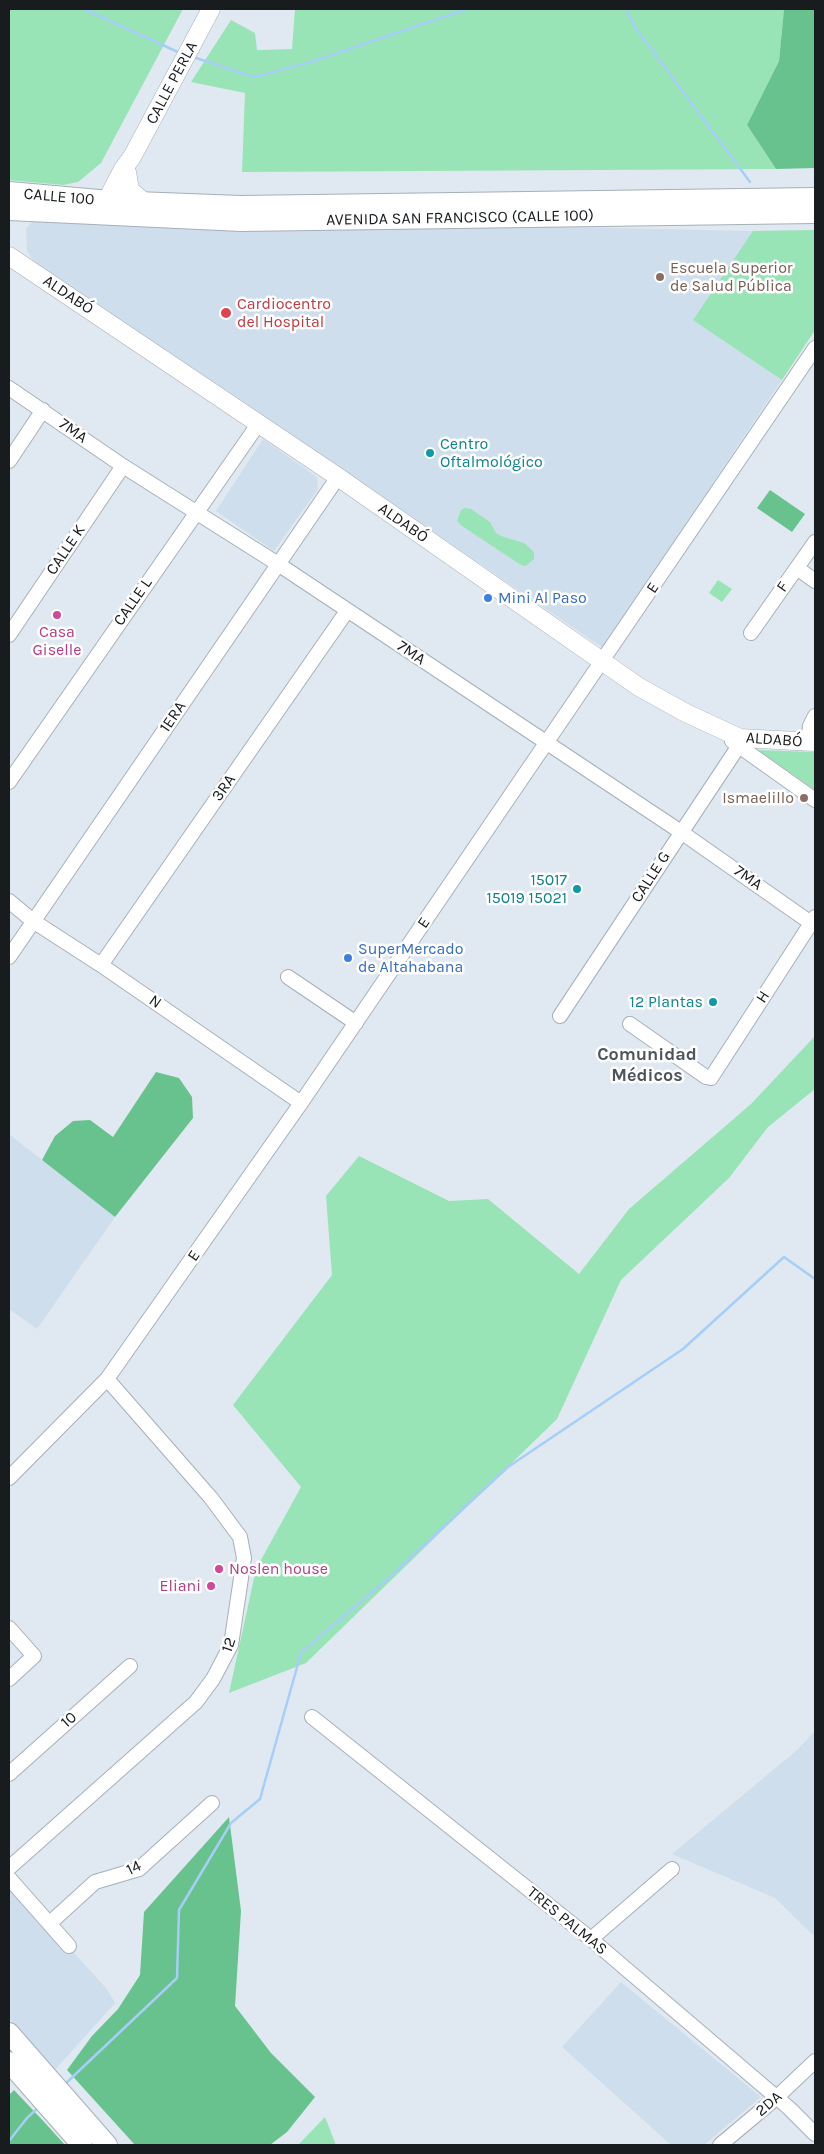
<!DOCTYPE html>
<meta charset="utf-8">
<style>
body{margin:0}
#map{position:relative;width:824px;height:2154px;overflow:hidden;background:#e0e9f1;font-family:Karla,sans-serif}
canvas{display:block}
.frame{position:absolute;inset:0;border:10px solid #181c1f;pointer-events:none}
</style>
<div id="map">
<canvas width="824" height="2154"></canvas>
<div class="frame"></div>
</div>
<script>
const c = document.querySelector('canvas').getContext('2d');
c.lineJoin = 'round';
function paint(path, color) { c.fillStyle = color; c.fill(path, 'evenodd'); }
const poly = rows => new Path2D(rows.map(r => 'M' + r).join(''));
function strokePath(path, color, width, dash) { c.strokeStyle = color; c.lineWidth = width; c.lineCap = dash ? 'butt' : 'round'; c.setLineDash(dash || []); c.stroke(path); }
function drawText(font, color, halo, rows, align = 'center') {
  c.font = font + ' Karla,sans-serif'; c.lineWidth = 5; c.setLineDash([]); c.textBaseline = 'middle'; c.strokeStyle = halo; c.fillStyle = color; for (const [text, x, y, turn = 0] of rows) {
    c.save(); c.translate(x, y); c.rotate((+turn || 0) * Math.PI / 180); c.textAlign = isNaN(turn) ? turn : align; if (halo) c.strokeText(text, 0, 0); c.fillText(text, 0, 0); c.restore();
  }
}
paint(poly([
 [42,216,753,231,815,230,815,330,603,648,232,394,35,264,27,251,26,229,32,222],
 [263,439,317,477,318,489,274,551,216,511],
 [9,1134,115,1217,37,1329,9,1309],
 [815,1731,815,1937,775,1898,672,1854,796,1751],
 [9,1882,107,1989,115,2003,54,2071,9,2018],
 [621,1982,761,2097,704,2145,671,2145,562,2047]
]), '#cfdeec');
paint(poly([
 [9,9,183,9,101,163,78,182,63,185,9,180],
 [295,9,784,9,779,61,747,125,776,169,242,172,245,93,191,82,231,20,255,33,257,50,292,49],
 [815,230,815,330,782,380,693,320,753,231],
 [465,508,471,509,490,522,496,533,501,536,524,543,531,549,534,553,534,559,526,566,521,565,462,526,457,521,461,510],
 [718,580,732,589,722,602,709,593],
 [758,750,815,752,815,790],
 [815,1036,815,1089,768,1127,729,1178,621,1280,557,1419,306,1663,229,1693,256,1569,301,1487,233,1405,332,1275,326,1196,359,1156,449,1201,488,1199,579,1274,629,1209,751,1104],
 [325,2117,336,2145,298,2145]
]), '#99e4b7');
paint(poly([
 [784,9,815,9,815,168,776,169,747,125,779,61],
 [770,490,805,514,792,532,757,508],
 [156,1072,179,1078,192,1097,193,1118,115,1217,42,1160,55,1136,73,1121,90,1120,113,1137],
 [229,1817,241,1911,235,2006,271,2053,315,2097,287,2132,270,2145,135,2145,67,2070,92,2036,118,2009,140,1975,144,1912],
 [14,2090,46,2124,65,2145,9,2145,9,2095]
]), '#67c28e');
strokePath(poly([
 [84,9,180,53],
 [626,9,635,27,750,182],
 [193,57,254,77,311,62,467,9],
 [64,2085,177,1978,179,1910,231,1823,260,1799,301,1653,393,1574,508,1467,683,1349,784,1257,815,1279],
 [9,2141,27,2118,39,2107]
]), '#a6cef6', 2.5);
const minor = poly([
 [9,388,123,466,278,564,681,832,811,923],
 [9,461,43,410],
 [797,568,815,581],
 [751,633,815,542],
 [9,635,123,466],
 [732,741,815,800],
 [808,742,810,726,815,716],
 [9,782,259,423],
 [9,901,33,921,101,965,301,1103],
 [9,957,338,477],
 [101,965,347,611],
 [288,977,356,1023],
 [560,1016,738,747,740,738],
 [630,1024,706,1077,711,1078,815,917],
 [9,1478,107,1379,301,1103,815,348],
 [9,1628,34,1656,9,1679],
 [312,1717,591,1939,789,2108,815,2134],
 [9,1774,130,1666],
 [9,1868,196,1702,213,1679,231,1645,244,1558,240,1537,211,1498,107,1379],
 [9,1878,69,1946],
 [50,1923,95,1882,139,1869,212,1803],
 [591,1939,672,1869],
 [720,2145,776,2098,815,2061]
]);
const major = poly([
 [127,172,130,190,143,201],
 [110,201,111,192,123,169,132,157,211,9],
 [9,256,338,477,639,687,686,713,740,738,815,742]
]);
const highway = poly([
 [9,192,110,201,240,206,815,198],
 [9,210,241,221,815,213],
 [9,2033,107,2145],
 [9,2062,82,2145]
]);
strokePath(minor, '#a7afb7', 16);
strokePath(major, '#a7afb7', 19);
strokePath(highway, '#a7afb7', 22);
strokePath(minor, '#fff', 14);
strokePath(major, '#fff', 18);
strokePath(highway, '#fff', 20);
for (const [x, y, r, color] of [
 [660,277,5,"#8d6e63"],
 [226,313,6,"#e0444e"],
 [430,453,5,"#0f9aa8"],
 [488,598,5,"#3f7fe0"],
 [57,615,5,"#d1479c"],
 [804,798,5,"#8d6e63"],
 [577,889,5,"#0f9aa8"],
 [348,958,5,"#3f7fe0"],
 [713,1002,5,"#0f9aa8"],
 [219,1569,5,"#d1479c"],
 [211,1586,5,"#d1479c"]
]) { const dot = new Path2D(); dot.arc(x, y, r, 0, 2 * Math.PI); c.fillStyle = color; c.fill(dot); strokePath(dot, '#fff', 2); }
drawText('16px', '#181c1f', '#fff', [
 ["CALLE PERLA",172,83,-62],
 ["CALLE 100",59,197,5],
 ["AVENIDA SAN FRANCISCO (CALLE 100)",460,218,-1],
 ["ALDABÓ",68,295,34],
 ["7MA",73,431,35],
 ["ALDABÓ",403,523,35],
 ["CALLE K",66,550,-56],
 ["F",783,587,-55],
 ["E",653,588,-56],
 ["CALLE L",133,602,-55],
 ["7MA",411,653,34],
 ["1ERA",173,717,-56],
 ["ALDABÓ",774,740,4],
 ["3RA",224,788,-55],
 ["CALLE G",651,877,-57],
 ["7MA",748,878,35],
 ["E",424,923,-56],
 ["H",763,997,-57],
 ["N",155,1002,35],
 ["E",194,1256,-55],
 ["12",229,1645,-71],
 ["10",69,1720,-42],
 ["14",134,1868,-26],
 ["TRES PALMAS",567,1921,39],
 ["2DA",769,2104,-41]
]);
drawText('16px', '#785e54', '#fff', [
 ["Escuela Superior",670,268],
 ["de Salud Pública",670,286],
 ["Ismaelillo",794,798,"right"]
], 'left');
drawText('16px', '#be3a42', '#fff', [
 ["Cardiocentro",237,304],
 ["del Hospital",237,322]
], 'left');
drawText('16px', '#0d838f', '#fff', [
 ["Centro",440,444,"left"],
 ["Oftalmológico",440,462,"left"],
 ["15017",567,880],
 ["15019 15021",567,898],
 ["12 Plantas",703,1002]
], 'right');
drawText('16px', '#366cbe', '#fff', [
 ["Mini Al Paso",498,598],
 ["SuperMercado",358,949],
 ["de Altahabana",358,967]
], 'left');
drawText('16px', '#b23c85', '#fff', [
 ["Casa",57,632],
 ["Giselle",57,650],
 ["Noslen house",229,1569,"left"],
 ["Eliani",201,1586,"right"]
]);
drawText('bold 18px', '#4d545b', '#fff', [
 ["Comunidad",647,1055],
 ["Médicos",647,1076]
]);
</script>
